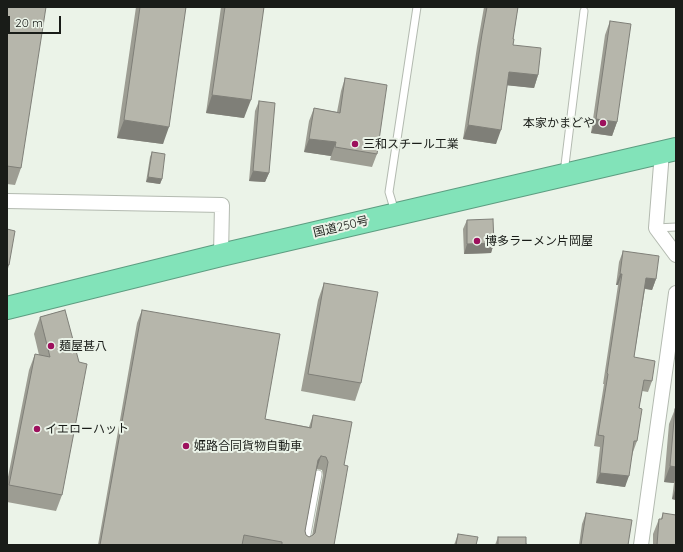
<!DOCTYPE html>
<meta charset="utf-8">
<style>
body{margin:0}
#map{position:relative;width:683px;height:552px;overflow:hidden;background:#ebf3e8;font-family:Quicksand,sans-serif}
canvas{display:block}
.frame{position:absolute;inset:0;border:8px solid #191c18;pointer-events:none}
.scale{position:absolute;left:8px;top:16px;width:53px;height:18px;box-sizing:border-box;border:2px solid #191c18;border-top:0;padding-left:5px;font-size:12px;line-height:14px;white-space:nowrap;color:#191c18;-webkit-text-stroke:3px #ebf3e8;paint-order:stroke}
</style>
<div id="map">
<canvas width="683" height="552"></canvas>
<div class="frame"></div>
<div class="scale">20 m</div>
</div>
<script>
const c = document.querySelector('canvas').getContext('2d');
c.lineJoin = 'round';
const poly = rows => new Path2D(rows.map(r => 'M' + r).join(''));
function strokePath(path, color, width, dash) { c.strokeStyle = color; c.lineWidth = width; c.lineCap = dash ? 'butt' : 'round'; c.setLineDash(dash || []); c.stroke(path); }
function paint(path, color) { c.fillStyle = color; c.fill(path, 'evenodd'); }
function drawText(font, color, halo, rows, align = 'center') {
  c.font = font + ' Quicksand,"Noto Sans JP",sans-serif'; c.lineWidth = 4; c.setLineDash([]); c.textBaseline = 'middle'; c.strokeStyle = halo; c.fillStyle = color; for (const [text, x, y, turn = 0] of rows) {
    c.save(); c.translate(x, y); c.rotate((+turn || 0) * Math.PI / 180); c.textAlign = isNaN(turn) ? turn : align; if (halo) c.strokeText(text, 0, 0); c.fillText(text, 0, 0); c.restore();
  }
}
const lane = poly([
 [564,173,584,11],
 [395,212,389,192,417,7],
 [656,228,676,227],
 [305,545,318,474]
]);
const street = poly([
 [662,152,656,228,676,255],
 [7,201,222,205,221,255],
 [641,545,676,293]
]);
const highway = poly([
 [7,308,221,255,676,149]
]);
strokePath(lane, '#b3bab0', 9);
strokePath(street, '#b3bab0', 16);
strokePath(highway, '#5d9d81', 24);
strokePath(lane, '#fff', 7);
strokePath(street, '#fff', 14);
strokePath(highway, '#82e3b9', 22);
paint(poly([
 [7,7,21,168,15,185,7,184],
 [136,7,186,7,163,144,117,138],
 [221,7,264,7,244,118,206,113],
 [484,7,518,7,513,39,513,45,538,75,534,88,507,85,496,144,463,139,477,47],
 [610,21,617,122,612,136,591,133,605,35],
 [345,78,377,154,372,167,330,160,331,156,304,152,309,121,314,108,337,112,341,91],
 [259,101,269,173,265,182,249,181,255,111],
 [152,152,162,179,160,184,146,182,150,157],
 [467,220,494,243,491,253,464,254,463,229],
 [7,229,9,265,7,272],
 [623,251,656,279,652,290,645,289,634,357,652,381,648,392,642,391,639,408,637,441,633,452,625,487,596,483,600,447,594,446,604,384,603,384,618,285,616,285,619,262],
 [324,283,361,383,355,401,301,391,318,300],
 [65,310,62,495,56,511,7,502,7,482,29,370,35,354,39,355,34,334,40,317],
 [142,310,265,419,309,427,313,415,344,465,334,545,98,545,137,323],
 [317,469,322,470,323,475,312,536,309,537,306,535,305,531,316,470],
 [675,409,676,409,676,500,672,499,674,483,664,482,669,424],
 [586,513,628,545,579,545,582,524],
 [663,513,676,545,653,545,653,534,659,519,661,519],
 [458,534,476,545,454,545],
 [498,537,526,544,529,545,495,545]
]), '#9d9d93');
paint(poly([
 [509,72,538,75,534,88,504,85],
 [212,95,251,100,244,118,206,113],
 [596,119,617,122,612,136,591,133],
 [124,120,169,127,163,144,117,138],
 [468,125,501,130,496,144,463,139],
 [309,139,336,142,331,156,304,152],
 [253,171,269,173,265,182,249,181],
 [148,177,162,179,160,184,146,182],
 [494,243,491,253,464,254,467,244],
 [620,274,622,274,618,285,616,285],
 [646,278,656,279,652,290,642,288],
 [321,456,317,469,313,473,318,460],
 [670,466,676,467,676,477,674,483,664,482],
 [600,473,629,476,625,487,596,483],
 [676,487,676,500,672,499]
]), '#7f7f78');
const building = poly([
 [7,7,46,7,21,168,7,166,7,7],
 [140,7,186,7,169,127,124,120,140,7],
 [225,7,264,7,251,100,212,95,225,7],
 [487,7,518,7,513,39,514,39,513,45,541,48,538,75,509,72,501,130,468,125,482,34,487,7],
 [610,21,631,24,617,122,596,119,610,21],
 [345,78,387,85,377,154,335,147,336,142,309,139,314,108,340,113,345,78],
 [259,101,275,103,269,173,253,171,259,101],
 [152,152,165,154,162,179,148,177,152,152],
 [493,219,494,243,467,244,467,220,493,219],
 [7,229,15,231,9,265,7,265,7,229],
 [623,251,659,256,656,279,646,278,634,357,655,361,652,381,644,380,639,408,642,409,637,441,634,441,629,476,600,473,604,436,598,435,608,374,607,373,622,274,620,274,623,251],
 [324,283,378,292,361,383,308,374,324,283],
 [65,310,79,362,87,364,62,495,9,485,35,354,50,357,40,317,65,310],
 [142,310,280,334,265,419,311,428,313,415,352,422,344,465,348,466,334,545,282,545,282,542,244,535,242,545,100,545,142,310],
 [321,456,326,457,328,462,315,533,313,535,309,537,306,535,305,531,318,460,321,456],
 [675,409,676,409,676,467,670,466,675,409],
 [586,513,632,520,628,545,581,545,586,513],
 [663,513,676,515,676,545,657,545,659,519,662,519,663,513],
 [458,534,478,537,476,545,456,545,458,534],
 [498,537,526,537,526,544,529,545,498,545,498,537]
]);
paint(building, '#b6b6ab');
strokePath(building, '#7f7f78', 1);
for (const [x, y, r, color] of [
 [603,123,4,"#9d105d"],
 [355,144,4,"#9d105d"],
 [477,241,4,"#9d105d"],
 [51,346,4,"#9d105d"],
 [37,429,4,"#9d105d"],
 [186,446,4,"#9d105d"]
]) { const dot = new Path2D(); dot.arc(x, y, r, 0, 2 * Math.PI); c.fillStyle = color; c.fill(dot); strokePath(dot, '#ebf3e8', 1.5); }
drawText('12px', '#191c18', '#ebf3e8', [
 ["本家かまどや",595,123,"right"],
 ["三和スチール工業",363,144],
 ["博多ラーメン片岡屋",485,241],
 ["麺屋甚八",59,346],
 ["イエローハット",45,429],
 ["姫路合同貨物自動車",194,446]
], 'left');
drawText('12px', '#191c18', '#ebf3e8', [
 ["国道250号",341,227,-13]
]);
</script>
